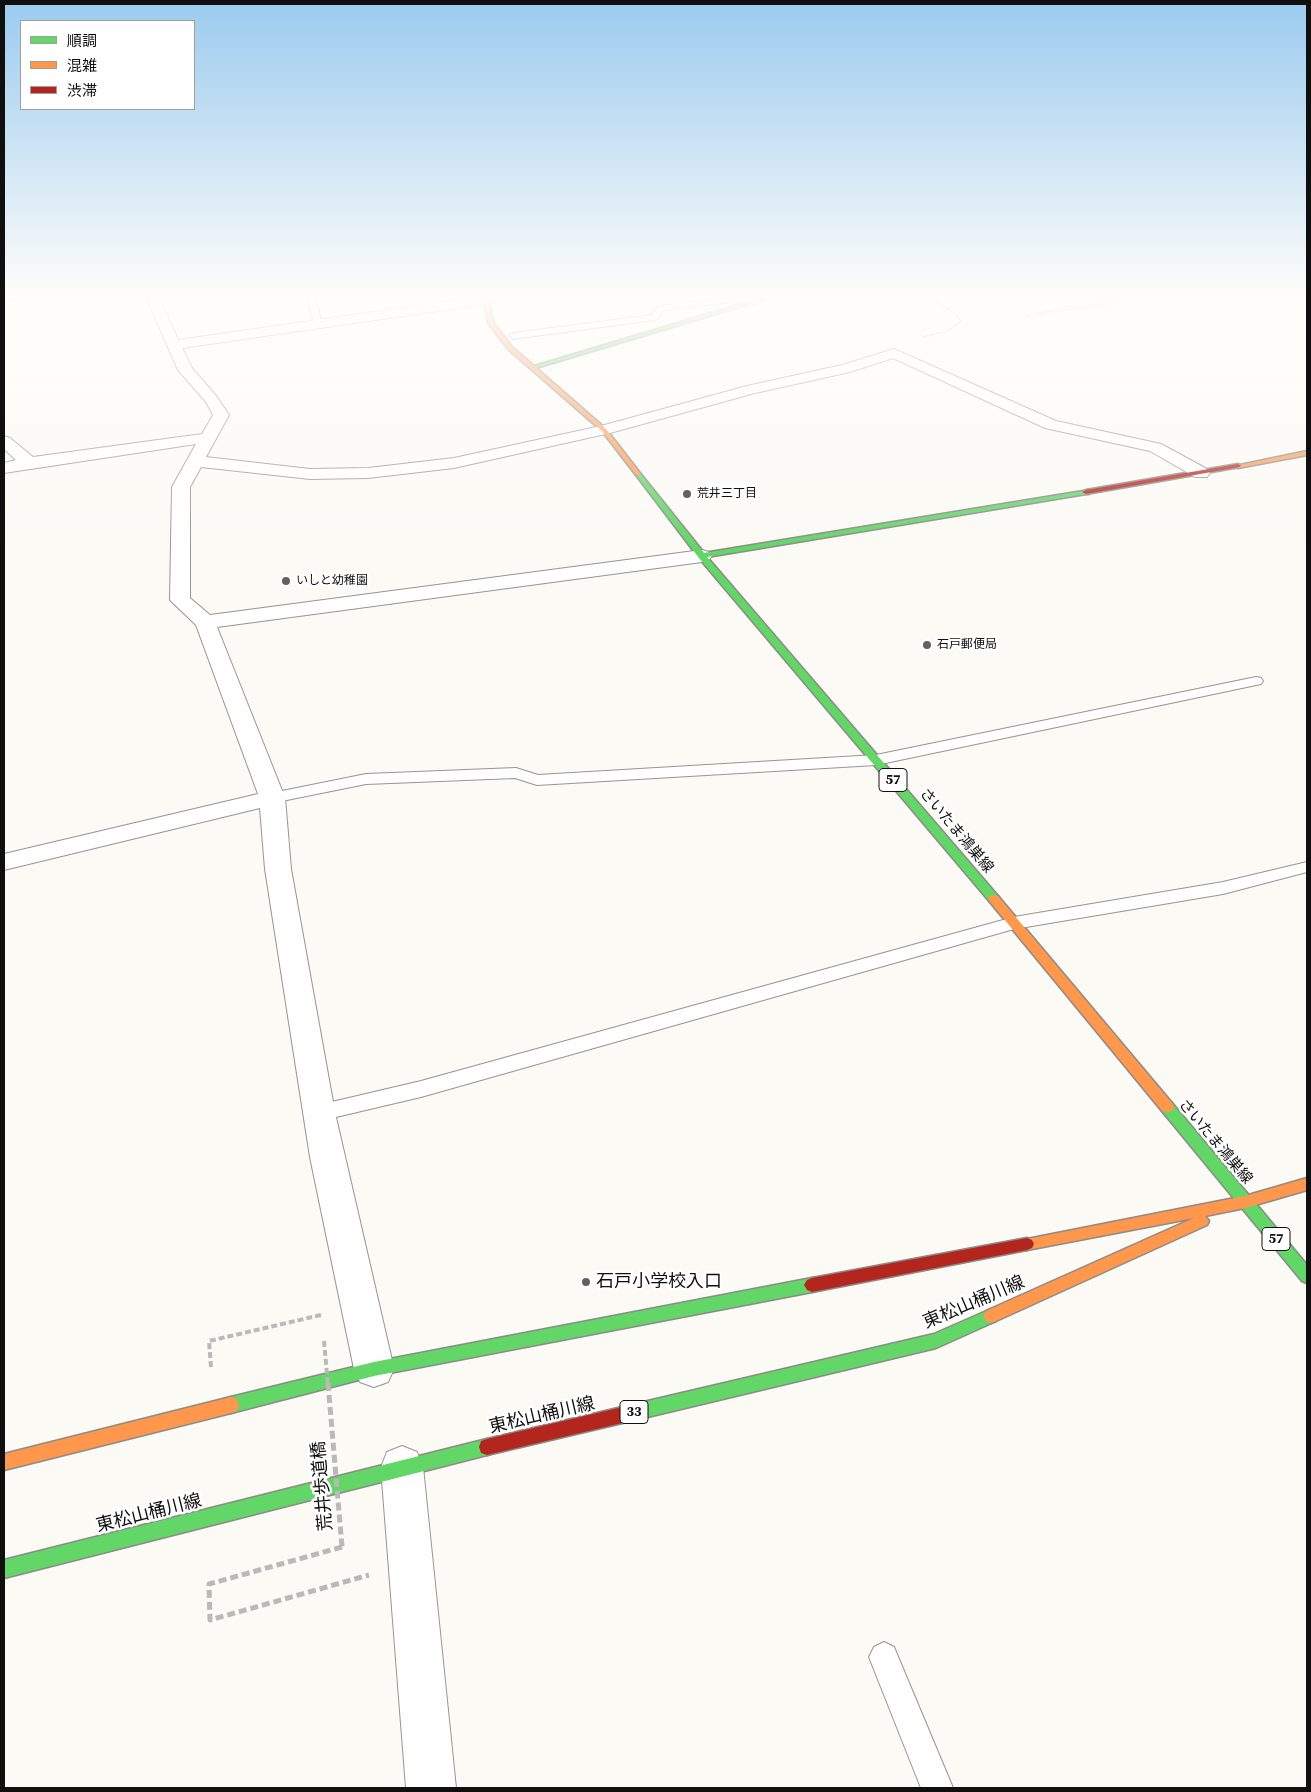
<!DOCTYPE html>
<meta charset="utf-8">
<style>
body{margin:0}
#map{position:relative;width:1311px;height:1792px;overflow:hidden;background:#fcfaf5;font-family:"Source Serif 4","Noto Sans JP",serif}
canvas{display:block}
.frame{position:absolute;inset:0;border:5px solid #0f0f0f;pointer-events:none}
.legend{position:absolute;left:20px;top:20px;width:175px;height:90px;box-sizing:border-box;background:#fff;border:1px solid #9f9f9f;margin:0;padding:6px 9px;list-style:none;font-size:15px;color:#0f0f0f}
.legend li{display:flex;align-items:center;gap:10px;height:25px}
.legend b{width:25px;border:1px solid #9f9f9f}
</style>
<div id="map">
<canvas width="1311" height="1792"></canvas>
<div class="frame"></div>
<ul class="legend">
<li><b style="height:6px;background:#63d668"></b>順調</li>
<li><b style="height:6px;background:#ff974d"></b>混雑</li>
<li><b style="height:6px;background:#b3261e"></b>渋滞</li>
</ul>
</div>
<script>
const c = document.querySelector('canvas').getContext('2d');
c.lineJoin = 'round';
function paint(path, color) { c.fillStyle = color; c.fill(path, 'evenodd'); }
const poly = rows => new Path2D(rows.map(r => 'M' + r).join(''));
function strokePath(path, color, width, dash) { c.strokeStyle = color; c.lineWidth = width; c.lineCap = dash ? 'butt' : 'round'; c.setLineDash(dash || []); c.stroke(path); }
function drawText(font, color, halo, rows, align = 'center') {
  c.font = font + ' "Source Serif 4","Noto Sans JP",serif'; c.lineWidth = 5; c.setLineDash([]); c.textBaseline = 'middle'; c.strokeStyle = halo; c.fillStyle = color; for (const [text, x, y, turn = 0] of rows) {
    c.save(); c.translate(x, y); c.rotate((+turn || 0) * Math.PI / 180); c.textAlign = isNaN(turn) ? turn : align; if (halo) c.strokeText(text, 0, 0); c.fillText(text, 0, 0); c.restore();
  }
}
paint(poly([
 [1078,297,1132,297,1101,305,1075,306]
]), '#e9f3d3');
paint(poly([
 [1128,297,1138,297,1112,307,1053,313,1031,320,1028,318,1052,309,1111,303,1128,297]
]), '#c8eef9');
const lane = poly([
 [307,297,315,297,322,324,321,326,314,324,307,297],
 [733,297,745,297,759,302,755,304,741,301,663,310,658,319,655,320,513,339,509,336,513,333,652,315,657,306,660,306,733,297],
 [1256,677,1261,678,1263,681,1261,684,876,765,537,785,515,778,366,784,272,803,266,801,264,798,266,795,272,793,366,774,516,768,538,775,876,755,1256,677],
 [1307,862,1307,872,1223,894,1014,929,421,1097,319,1121,312,1119,309,1113,312,1107,319,1105,421,1081,1014,917,1223,882,1307,862],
 [884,1642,894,1647,953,1788,921,1788,869,1657,874,1647,884,1642]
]);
const street = poly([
 [146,297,159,297,178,340,477,297,491,297,492,300,486,304,182,348,192,368,217,397,229,415,206,457,310,469,368,468,454,458,601,426,747,386,842,365,894,349,1056,421,1161,444,1207,469,1210,473,1207,477,1195,477,1150,451,1045,428,893,358,850,372,755,393,610,433,454,468,368,478,310,479,201,467,190,487,190,598,210,615,702,550,709,552,712,556,709,560,702,562,217,627,285,798,291,869,335,1113,394,1369,388,1382,374,1387,360,1382,354,1369,310,1157,265,869,260,808,4,870,4,854,258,794,196,625,170,600,172,487,196,444,4,473,4,463,16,460,4,449,4,436,10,438,33,457,202,434,213,415,206,402,178,370,146,297],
 [402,1446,417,1452,423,1467,456,1788,406,1788,381,1467,387,1452,402,1446]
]);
const fast = poly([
 [764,297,773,297,536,368,531,367,764,297],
 [636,473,640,473,704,553,1089,490,1089,494,1086,494,707,557,998,896,1000,899,998,902,990,902,699,558,636,475,636,473],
 [1167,1102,1172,1103,1307,1265,1307,1283,1302,1281,1162,1111,1160,1107,1162,1103,1167,1102],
 [812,1278,817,1280,820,1285,817,1290,812,1292,374,1376,231,1413,225,1411,223,1405,225,1399,231,1397,374,1362,812,1278],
 [991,1309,996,1311,999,1316,996,1321,936,1348,635,1420,629,1418,627,1412,629,1406,635,1404,934,1334,991,1309],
 [487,1439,493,1441,495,1447,493,1453,487,1455,4,1578,4,1560,487,1439]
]);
const slow = poly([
 [483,297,488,297,494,323,512,347,606,429,640,473,640,475,636,475,602,431,508,349,488,323,483,297],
 [1307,451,1307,455,1238,468,1235,466,1307,451],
 [994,895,998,896,1172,1103,1174,1107,1172,1111,1167,1112,1162,1111,990,902,988,899,990,896,994,895],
 [1307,1178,1307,1190,1245,1208,1205,1216,1209,1221,1207,1225,996,1321,991,1323,986,1321,983,1316,986,1311,1194,1218,1027,1250,1022,1248,1020,1244,1022,1240,1245,1196,1307,1178],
 [231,1397,237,1399,239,1405,237,1411,231,1413,4,1470,4,1454,231,1397]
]);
const jam = poly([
 [1238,464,1241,466,1240,467,1086,494,1082,492,1086,490,1238,464],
 [1027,1238,1032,1240,1034,1244,1032,1248,1027,1250,812,1292,807,1290,804,1285,807,1280,812,1278,1027,1238],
 [635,1404,641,1406,643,1412,641,1418,635,1420,487,1455,481,1453,479,1447,481,1441,487,1439,635,1404]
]);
strokePath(lane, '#969593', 2);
strokePath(street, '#969593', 2);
strokePath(fast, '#8c8b89', 3);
strokePath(slow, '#8c8b89', 3);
strokePath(jam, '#8c8b89', 3);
strokePath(poly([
 [4,301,37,297],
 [1026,316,1069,306,1112,303,1125,297],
 [923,337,949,330,962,321,953,312,930,297]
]), '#b9b9b8', 2, [2.5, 1]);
strokePath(poly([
 [211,1367,209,1341,321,1315]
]), '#b9b9b8', 4, [6, 3]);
strokePath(poly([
 [342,1547,209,1584,210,1620,369,1575]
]), '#b9b9b8', 5, [8, 4]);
paint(lane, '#fffefe');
paint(street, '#fffefe');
paint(fast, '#63d668');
paint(slow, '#ff974d');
paint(jam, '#b3261e');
strokePath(poly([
 [324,1341,328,1385]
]), '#b9b9b8', 4, [6, 3]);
strokePath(poly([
 [328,1383,342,1547]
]), '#b9b9b8', 5, [8, 4]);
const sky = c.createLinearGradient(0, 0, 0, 548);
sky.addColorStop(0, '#9bcbef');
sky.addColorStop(0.54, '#fefdfa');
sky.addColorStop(1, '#fefdfa00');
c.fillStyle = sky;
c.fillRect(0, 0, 1311, 548);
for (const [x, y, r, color] of [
 [687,494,5,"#626160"],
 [286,581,5,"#626160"],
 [927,645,5,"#626160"],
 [586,1282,5,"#626160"]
]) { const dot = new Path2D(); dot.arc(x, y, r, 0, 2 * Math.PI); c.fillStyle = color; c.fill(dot); strokePath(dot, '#fff', 2); }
drawText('12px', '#0f0f0f', '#fff', [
 ["荒井三丁目",697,494],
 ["いしと幼稚園",296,581],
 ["石戸郵便局",937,645]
], 'left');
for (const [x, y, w] of [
 [893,780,28],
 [1276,1239,28],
 [634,1412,28]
]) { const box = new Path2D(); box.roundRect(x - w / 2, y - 11.5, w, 23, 4); c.fillStyle = '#fff'; c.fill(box); strokePath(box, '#0f0f0f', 1); }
drawText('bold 14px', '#0f0f0f', null, [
 ["57",893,780],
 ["57",1276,1239],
 ["33",634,1412]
]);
drawText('15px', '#0f0f0f', '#fff', [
 ["さいたま鴻巣線",956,831,50],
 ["さいたま鴻巣線",1215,1142,50]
]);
drawText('18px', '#0f0f0f', '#fff', [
 ["石戸小学校入口",596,1282]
], 'left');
drawText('18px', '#0f0f0f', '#fff', [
 ["東松山桶川線",974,1303,-23],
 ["東松山桶川線",542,1416,-13],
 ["荒井歩道橋",323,1486,-95],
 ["東松山桶川線",149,1514,-14]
]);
</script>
